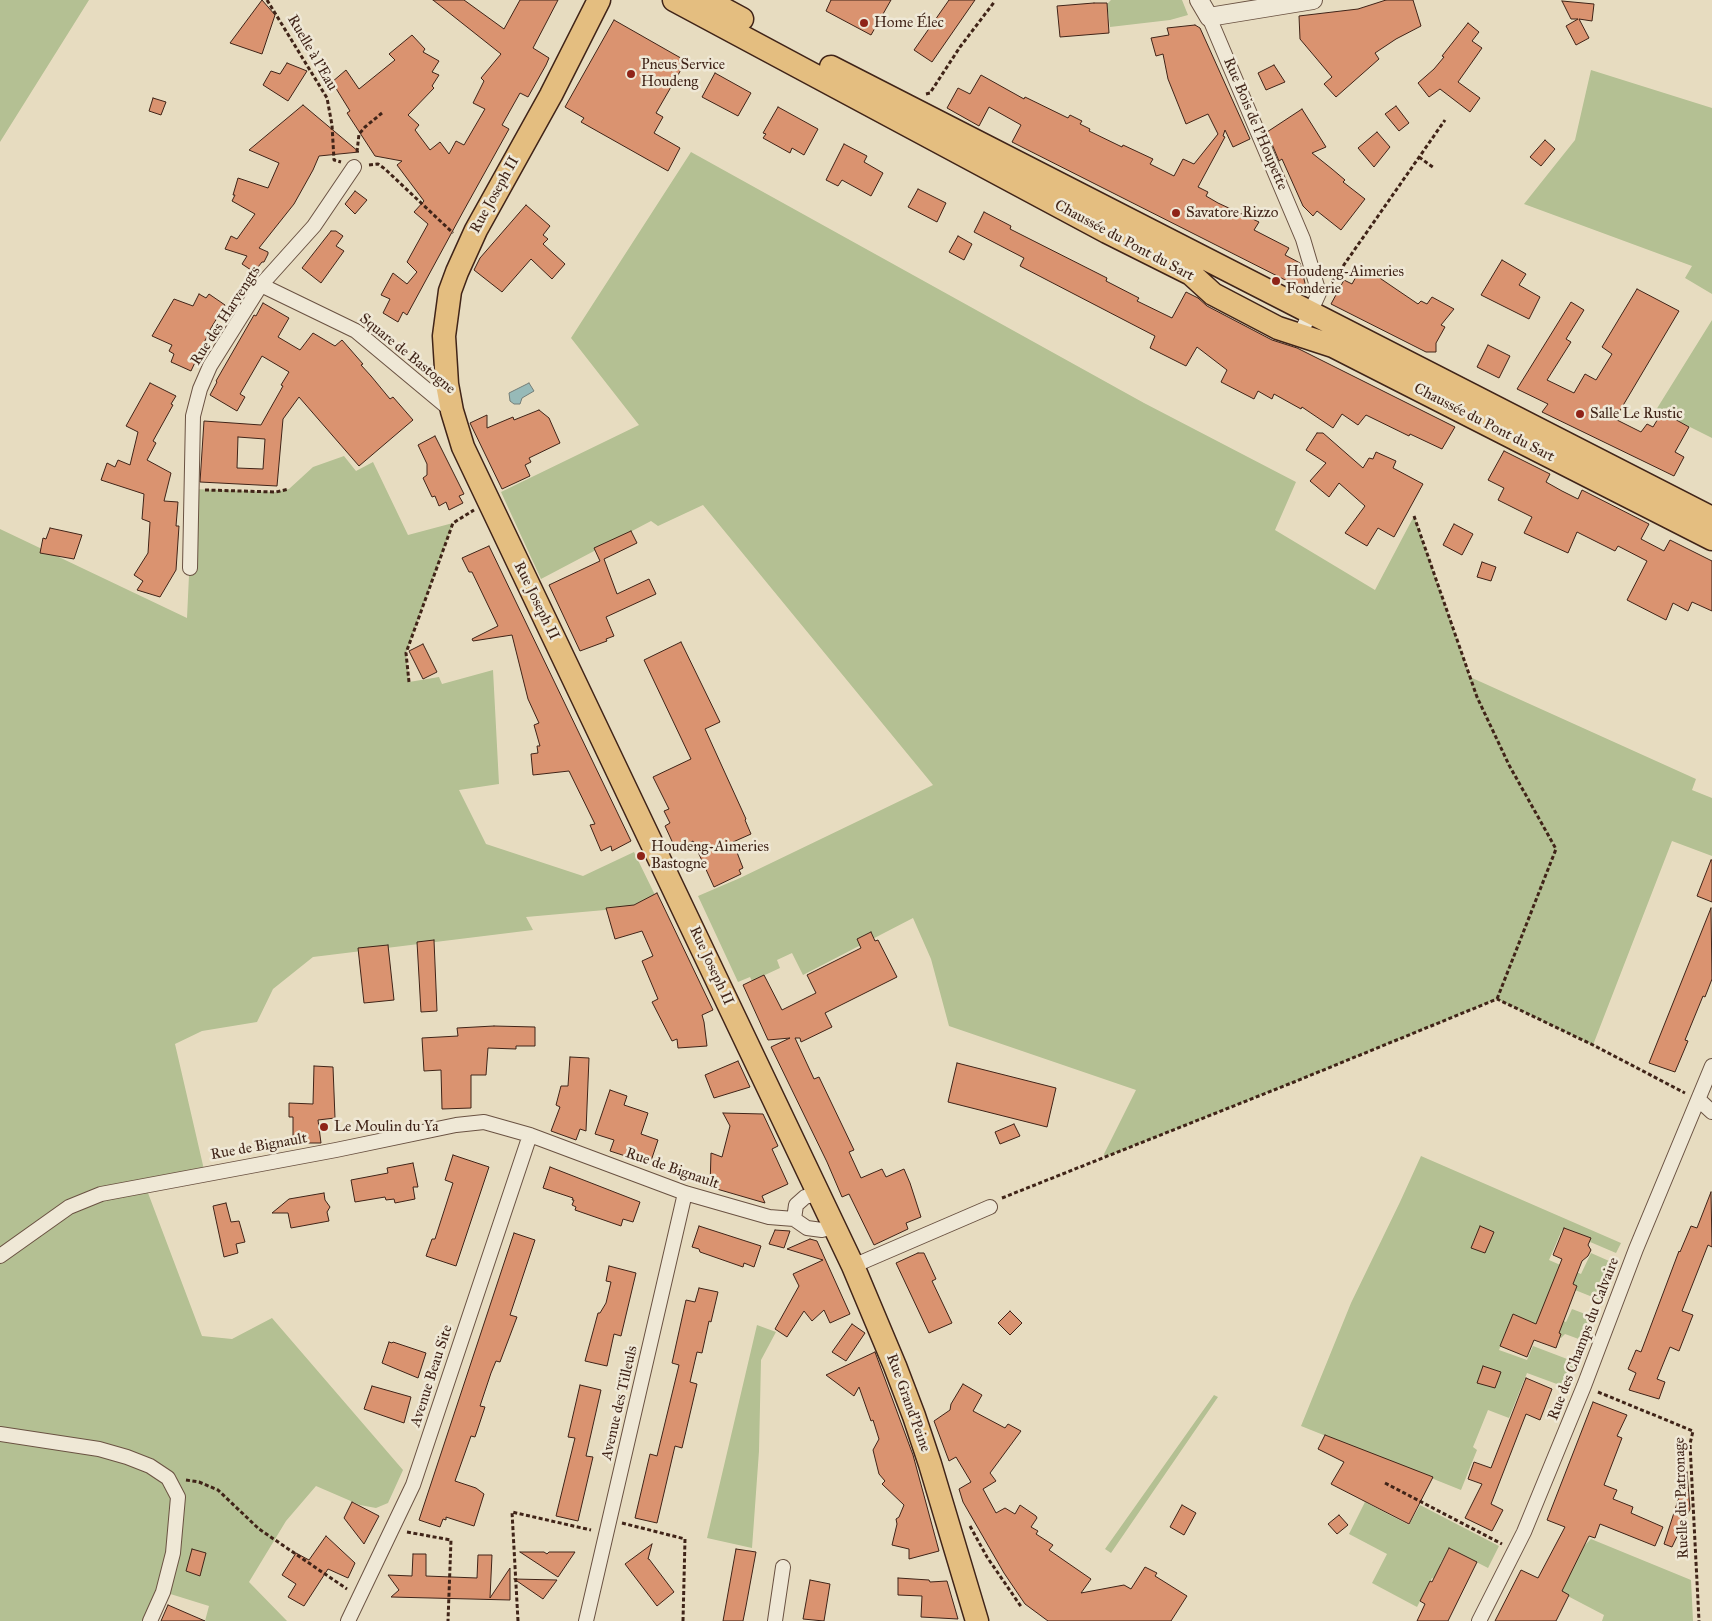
<!DOCTYPE html>
<meta charset="utf-8">
<style>
body{margin:0}
canvas{display:block;background:#e7dcc0}
</style>
<canvas width="1712" height="1621"></canvas>
<script>
const c = document.querySelector('canvas').getContext('2d');
c.lineJoin = 'round';
function paint(path, color) { c.fillStyle = color; c.fill(path, 'evenodd'); }
const poly = rows => new Path2D(rows.map(r => 'M' + r).join(''));
function strokePath(path, color, width, dash) { c.strokeStyle = color; c.lineWidth = width; c.lineCap = dash ? 'butt' : 'round'; c.setLineDash(dash || []); c.stroke(path); }
function drawText(font, color, halo, rows, align = 'center') {
  c.font = font + ' "IM FELL Great Primer",serif'; c.lineWidth = 5; c.setLineDash([]); c.textBaseline = 'middle'; c.strokeStyle = halo; c.fillStyle = color; for (const [text, x, y, turn = 0] of rows) {
    c.save(); c.translate(x, y); c.rotate((+turn || 0) * Math.PI / 180); c.textAlign = isNaN(turn) ? turn : align; if (halo) c.strokeText(text, 0, 0); c.fillText(text, 0, 0); c.restore();
  }
}
paint(poly([
 [0,0,89,0,0,142],
 [1111,0,1182,0,1188,15,1170,20,1110,27,1107,4],
 [1591,70,1712,108,1712,294,1685,278,1692,266,1524,204,1575,140],
 [691,152,1144,403,1296,482,1275,530,1375,590,1414,516,1470,677,1696,779,1692,790,1712,798,1712,856,1672,841,1593,1045,1497,999,1294,1082,1105,1157,1104,1154,1136,1090,949,1026,931,959,913,918,803,975,792,953,777,960,780,968,752,981,750,977,738,982,698,896,740,878,933,785,703,505,658,526,651,521,541,579,501,492,639,425,571,338],
 [1712,320,1712,438,1656,410],
 [344,456,356,471,373,462,408,535,453,523,406,653,409,682,439,677,442,684,493,670,499,784,459,790,486,844,583,876,634,852,655,895,632,906,605,910,526,917,533,930,313,957,273,989,257,1022,202,1031,175,1044,205,1174,145,1185,202,1336,232,1339,272,1318,403,1470,388,1503,376,1508,360,1505,316,1486,286,1521,249,1582,287,1621,205,1621,209,1606,164,1592,150,1621,0,1621,0,529,187,618,193,489,276,492,289,489,313,467],
 [1421,1156,1621,1243,1616,1253,1562,1230,1549,1260,1581,1274,1591,1253,1616,1264,1600,1300,1555,1282,1543,1312,1566,1322,1572,1309,1593,1317,1584,1341,1565,1334,1561,1338,1511,1319,1499,1350,1527,1360,1533,1346,1575,1362,1565,1387,1527,1373,1509,1418,1488,1410,1473,1447,1477,1450,1461,1490,1301,1426,1351,1303,1400,1202],
 [757,1325,776,1332,761,1360,759,1451,752,1548,707,1538],
 [1214,1395,1218,1397,1111,1553,1105,1549],
 [1365,1502,1409,1525,1420,1505,1499,1546,1488,1568,1449,1548,1440,1564,1444,1567,1437,1580,1432,1578,1417,1607,1372,1583,1387,1554,1349,1534],
 [1591,1539,1691,1580,1693,1621,1602,1621,1604,1615,1560,1592,1583,1547]
]), '#b4c093');
const water = poly([
 [529,383,534,391,522,398,520,404,514,404,510,401,509,393,529,383]
]);
paint(water, '#97bab8');
strokePath(water, '#747e78', 1);
const building = poly([
 [262,0,275,15,262,54,230,43,262,0],
 [433,0,464,0,504,29,520,0,558,0,533,48,549,58,546,65,528,97,520,93,502,125,509,129,464,210,407,315,403,312,398,322,383,313,390,299,381,295,393,273,407,284,417,272,407,262,428,224,414,212,424,201,397,165,402,161,375,156,347,113,350,111,332,82,346,70,359,89,395,60,389,54,412,35,425,49,423,52,439,61,432,72,439,75,432,86,434,88,408,115,419,125,415,130,430,150,440,142,449,154,456,141,464,145,485,109,473,103,484,81,481,78,501,54,433,0],
 [831,0,891,0,871,35,826,11,831,0],
 [949,0,975,0,932,62,914,50,949,0],
 [1386,0,1413,0,1421,26,1396,39,1375,53,1379,59,1336,97,1324,84,1332,77,1300,39,1299,16,1358,9,1386,0],
 [1562,1,1594,4,1592,21,1579,19,1589,38,1576,45,1566,26,1578,19,1571,19,1562,1],
 [1094,3,1107,3,1109,33,1060,37,1057,6,1094,3],
 [614,20,686,61,656,113,663,117,654,133,680,148,668,171,581,122,584,118,565,107,614,20],
 [1468,23,1479,32,1472,41,1482,48,1458,82,1480,98,1470,112,1440,89,1429,97,1418,83,1434,69,1444,57,1442,56,1468,23],
 [1195,25,1200,28,1250,139,1233,147,1225,130,1223,136,1225,137,1198,187,1208,192,1206,196,1218,203,1259,222,1254,230,1289,248,1285,255,1300,263,1307,291,1012,142,1021,125,989,107,979,126,947,108,958,88,970,94,981,75,1024,99,1025,97,1068,118,1070,115,1082,121,1080,124,1090,129,1089,131,1122,147,1123,145,1153,159,1150,164,1174,176,1183,159,1194,164,1218,134,1208,114,1186,124,1168,79,1163,54,1156,56,1151,38,1169,35,1167,28,1195,25],
 [287,63,307,71,288,101,263,85,271,71,280,74,287,63],
 [1274,65,1285,82,1266,90,1258,73,1274,65],
 [715,73,751,93,738,116,702,97,715,73],
 [153,98,166,102,161,115,149,111,153,98],
 [303,105,359,152,319,156,313,170,294,204,259,248,268,252,268,254,264,262,262,262,254,272,242,264,247,256,225,249,231,236,237,239,255,214,232,201,235,195,233,195,238,178,268,188,279,163,249,150,303,105],
 [1396,106,1409,123,1399,131,1385,114,1396,106],
 [778,107,818,129,804,155,792,148,790,153,763,138,766,134,763,133,778,107],
 [1302,109,1326,147,1312,153,1332,169,1345,180,1343,182,1365,199,1341,230,1317,211,1313,216,1303,206,1282,159,1279,161,1267,132,1302,109],
 [1377,132,1390,147,1374,167,1358,148,1377,132],
 [1545,140,1555,149,1541,166,1530,157,1545,140],
 [844,144,867,156,864,162,883,173,871,196,842,180,838,186,826,180,844,144],
 [918,189,946,203,937,222,908,207,918,189],
 [355,191,367,200,355,214,345,204,355,191],
 [526,205,550,226,543,235,548,239,543,244,565,264,552,279,531,259,502,292,474,270,480,258,526,205],
 [984,212,1011,226,1010,229,1107,278,1106,281,1139,298,1137,301,1172,318,1186,292,1198,298,1207,306,1272,340,1297,348,1455,427,1442,449,1410,434,1409,436,1366,415,1358,425,1342,414,1333,428,1302,407,1301,409,1274,394,1272,399,1258,391,1254,399,1221,382,1227,370,1197,347,1186,366,1150,348,1155,336,1020,266,1024,258,974,232,984,212],
 [331,231,336,231,343,236,336,246,344,251,321,283,302,268,331,231],
 [958,236,972,244,964,260,949,252,958,236],
 [1502,260,1526,274,1519,285,1540,297,1529,319,1481,295,1502,260],
 [1362,266,1418,304,1421,301,1427,304,1432,297,1454,309,1441,325,1445,327,1436,343,1436,352,1426,352,1331,304,1344,280,1352,284,1362,266],
 [1637,289,1679,311,1615,419,1641,432,1647,424,1653,427,1662,412,1689,427,1675,452,1684,457,1674,476,1542,412,1548,404,1517,389,1571,302,1584,310,1566,339,1571,342,1547,380,1574,393,1585,374,1596,380,1612,354,1602,347,1637,289],
 [199,294,206,298,209,294,225,305,211,328,191,371,171,362,174,354,169,351,172,345,152,336,174,299,193,306,199,294],
 [263,303,289,318,278,337,300,350,313,333,335,346,342,340,363,364,361,365,371,376,390,399,393,397,413,420,359,466,299,397,283,419,277,486,200,482,204,421,261,425,283,386,281,385,289,372,262,356,240,394,245,397,237,411,210,395,217,382,216,381,254,315,256,316,263,303],
 [238,437,265,439,263,469,237,468,238,437],
 [1488,345,1510,356,1499,378,1477,367,1488,345],
 [150,383,176,396,171,404,173,405,153,441,156,443,147,460,171,473,164,501,178,502,176,526,179,526,176,570,160,597,137,590,143,581,134,575,148,553,150,522,142,519,144,494,101,480,107,463,115,467,118,460,130,465,138,432,126,426,150,383],
 [539,410,549,418,560,443,529,458,531,462,525,465,530,476,502,489,470,423,487,415,487,428,513,417,514,420,539,410],
 [1317,433,1323,433,1363,468,1369,458,1373,459,1376,452,1396,461,1393,468,1423,484,1394,537,1378,528,1367,546,1345,533,1365,506,1339,483,1329,497,1310,481,1326,463,1306,450,1317,433],
 [435,436,464,494,459,496,463,503,449,510,446,502,439,506,435,496,432,497,423,478,427,475,427,464,418,445,435,436],
 [1504,451,1550,474,1546,482,1562,491,1578,499,1582,490,1649,524,1641,539,1664,551,1670,540,1712,561,1712,611,1692,602,1688,611,1673,603,1666,620,1627,600,1647,561,1618,546,1615,551,1577,532,1568,553,1524,533,1532,517,1498,500,1504,488,1488,480,1504,451],
 [1454,524,1473,534,1462,555,1443,545,1454,524],
 [50,528,82,535,74,559,40,553,43,538,46,539,50,528],
 [631,531,637,543,604,559,617,594,649,579,656,594,606,617,614,636,606,639,607,641,580,651,549,585,600,561,594,548,631,531],
 [489,546,631,841,612,851,611,846,601,851,590,825,595,824,569,771,533,775,531,754,538,753,537,746,540,746,534,725,539,723,528,699,512,635,473,641,472,639,498,626,472,572,469,572,462,558,489,546],
 [1482,562,1496,567,1491,581,1477,577,1482,562],
 [681,642,720,722,705,729,746,819,745,820,751,834,733,842,743,868,739,870,741,874,714,887,693,841,676,850,665,826,670,823,664,811,669,809,653,777,691,759,644,660,681,642],
 [423,644,437,672,423,679,409,651,423,644],
 [1711,860,1712,860,1712,902,1697,896,1711,860],
 [657,893,713,1010,702,1015,704,1022,707,1046,678,1048,677,1039,672,1041,652,1002,658,999,642,961,653,956,642,931,615,939,606,908,634,905,657,893],
 [1711,908,1712,979,1705,997,1703,996,1685,1040,1688,1041,1675,1072,1649,1063,1711,908],
 [871,932,875,941,878,940,897,977,825,1013,832,1027,801,1042,800,1038,795,1038,814,1079,819,1077,854,1150,849,1152,861,1178,882,1169,886,1177,904,1169,910,1183,921,1217,906,1223,908,1229,874,1245,849,1194,842,1197,827,1162,771,1047,790,1038,768,1040,743,985,764,975,782,1010,816,993,807,975,861,948,857,939,871,932],
 [434,940,437,1011,421,1012,417,942,434,940],
 [388,945,394,1000,364,1003,358,948,388,945],
 [494,1026,535,1027,535,1046,516,1046,516,1049,488,1048,486,1075,471,1075,471,1108,442,1109,441,1070,424,1071,422,1038,458,1036,457,1028,494,1026],
 [570,1057,589,1058,586,1131,580,1129,576,1140,551,1131,560,1107,556,1105,561,1086,568,1086,570,1057],
 [738,1061,750,1087,714,1098,705,1075,738,1061],
 [957,1063,1056,1088,1047,1127,948,1102,957,1063],
 [314,1066,333,1067,335,1118,318,1120,321,1143,293,1143,293,1117,289,1117,289,1103,313,1104,314,1066],
 [610,1090,627,1096,624,1105,648,1113,641,1134,658,1140,650,1164,610,1151,614,1140,595,1134,610,1090],
 [723,1113,763,1114,778,1146,772,1149,788,1184,762,1196,765,1203,710,1187,711,1153,722,1157,730,1126,723,1113],
 [1014,1124,1020,1136,1000,1144,995,1132,1014,1124],
 [453,1155,489,1167,456,1266,426,1256,432,1239,435,1239,453,1183,445,1180,453,1155],
 [413,1163,418,1187,413,1187,415,1199,395,1203,394,1199,386,1200,385,1197,355,1202,351,1180,388,1173,387,1168,413,1163],
 [550,1167,640,1202,633,1222,623,1219,621,1226,575,1210,576,1207,572,1205,574,1200,572,1200,573,1198,543,1188,550,1167],
 [1711,1192,1712,1247,1708,1245,1682,1311,1693,1315,1679,1351,1670,1347,1657,1379,1665,1382,1659,1399,1629,1390,1636,1373,1628,1369,1636,1350,1641,1352,1679,1251,1680,1252,1691,1226,1697,1228,1711,1192],
 [324,1193,325,1200,330,1207,327,1212,329,1221,291,1228,288,1213,272,1213,289,1199,324,1193],
 [226,1203,231,1222,239,1221,245,1242,236,1244,238,1253,224,1257,213,1206,226,1203],
 [699,1226,761,1246,754,1267,744,1263,743,1267,700,1252,699,1249,692,1247,699,1226],
 [1480,1226,1494,1232,1485,1253,1471,1248,1480,1226],
 [1564,1228,1591,1238,1588,1245,1591,1250,1588,1256,1582,1261,1573,1284,1577,1286,1559,1333,1561,1334,1556,1348,1534,1340,1527,1357,1500,1346,1513,1314,1536,1324,1562,1259,1553,1255,1564,1228],
 [775,1230,790,1231,784,1248,769,1244,775,1230],
 [514,1233,535,1240,510,1315,517,1317,500,1362,496,1361,491,1373,480,1406,485,1407,475,1437,471,1436,455,1481,476,1488,484,1494,474,1526,446,1517,446,1520,443,1519,440,1527,419,1520,514,1233],
 [810,1239,817,1241,850,1314,830,1323,824,1310,812,1321,804,1311,787,1337,775,1329,799,1286,793,1274,823,1260,787,1249,810,1239],
 [918,1253,924,1253,936,1279,932,1281,952,1323,929,1333,896,1263,918,1253],
 [609,1266,636,1273,621,1336,614,1334,607,1366,585,1361,598,1313,600,1313,606,1303,611,1282,606,1281,609,1266],
 [699,1288,718,1292,711,1322,709,1321,702,1353,697,1352,690,1382,697,1384,682,1448,675,1446,657,1523,635,1518,650,1454,657,1456,679,1365,672,1363,686,1300,695,1302,699,1288],
 [1010,1311,1022,1323,1010,1335,998,1323,1010,1311],
 [852,1324,865,1333,846,1361,832,1352,852,1324],
 [389,1342,392,1343,393,1342,426,1353,418,1378,382,1363,389,1342],
 [875,1352,913,1455,939,1551,909,1559,909,1549,892,1545,897,1524,896,1519,899,1517,904,1505,882,1484,885,1481,879,1474,873,1450,879,1439,873,1420,871,1421,859,1387,854,1396,826,1375,875,1352],
 [1483,1366,1501,1372,1495,1388,1477,1383,1483,1366],
 [1526,1378,1552,1389,1540,1420,1526,1414,1491,1504,1503,1510,1492,1531,1465,1518,1482,1484,1468,1479,1474,1462,1491,1468,1526,1378],
 [963,1384,982,1395,973,1411,1005,1428,1008,1424,1021,1431,990,1473,996,1481,983,1489,996,1513,1005,1508,1015,1514,1020,1505,1036,1516,1037,1518,1031,1527,1038,1531,1036,1534,1053,1545,1049,1550,1091,1579,1081,1593,1124,1585,1131,1589,1145,1567,1157,1573,1155,1576,1187,1596,1171,1621,1048,1621,1025,1604,1004,1573,963,1502,959,1489,971,1482,956,1457,949,1461,934,1421,950,1410,951,1404,963,1384],
 [580,1385,601,1390,586,1456,593,1457,578,1521,556,1516,575,1438,568,1437,580,1385],
 [372,1386,411,1397,404,1423,364,1409,372,1386],
 [1593,1402,1627,1415,1617,1436,1622,1438,1604,1485,1617,1490,1613,1499,1633,1507,1631,1513,1663,1527,1655,1546,1600,1524,1595,1538,1589,1536,1562,1591,1569,1595,1556,1621,1495,1621,1521,1570,1538,1578,1565,1527,1547,1520,1593,1402],
 [1325,1435,1433,1477,1409,1524,1331,1484,1344,1462,1318,1449,1325,1435],
 [1687,1472,1690,1509,1672,1547,1664,1544,1687,1472],
 [352,1502,379,1516,364,1544,344,1518,352,1502],
 [1182,1505,1196,1513,1184,1535,1170,1527,1182,1505],
 [1339,1515,1348,1525,1337,1534,1328,1524,1339,1515],
 [326,1536,355,1563,348,1578,328,1569,304,1606,288,1597,296,1584,282,1575,296,1553,309,1560,326,1536],
 [652,1544,648,1559,649,1559,674,1592,657,1606,625,1564,652,1544],
 [1449,1548,1477,1562,1448,1621,1417,1621,1425,1604,1420,1601,1430,1581,1432,1582,1449,1548],
 [192,1549,206,1553,200,1576,186,1571,192,1549],
 [736,1549,756,1552,746,1606,743,1621,723,1621,736,1549],
 [520,1552,544,1552,547,1554,549,1552,575,1552,558,1577,520,1552],
 [413,1554,426,1554,426,1576,477,1578,478,1555,492,1555,490,1598,510,1568,510,1600,391,1597,399,1590,388,1575,412,1576,413,1554],
 [898,1578,929,1580,930,1582,947,1581,958,1619,921,1617,922,1596,898,1595,898,1578],
 [514,1579,557,1580,543,1599,514,1579],
 [810,1580,830,1584,824,1621,803,1619,810,1580],
 [168,1605,205,1621,161,1621,168,1605]
]);
paint(building, '#da9370');
strokePath(building, '#402418', 1);
const minor = poly([
 [1209,17,1303,239,1319,293,1300,335],
 [261,285,356,331,452,411],
 [190,568,193,416,200,389,210,366,261,285,314,226,354,167],
 [1699,1100,1712,1112],
 [794,1219,796,1205,805,1197,819,1193],
 [0,1256,69,1207,101,1194,336,1150,456,1125,484,1122,530,1135,685,1193,769,1217,794,1219,807,1228,822,1230,835,1227],
 [853,1266,990,1207],
 [0,1434,99,1449,127,1457,150,1466,168,1478,178,1497,173,1553,163,1592,150,1621],
 [348,1621,413,1485,530,1135],
 [586,1621,685,1193],
 [775,1621,783,1567],
 [1479,1621,1524,1532,1584,1386,1636,1249,1712,1066]
]);
const tertiary = poly([
 [1199,0,1209,17,1313,0]
]);
const primary = poly([
 [599,0,551,95,476,230,457,272,450,291,444,336,447,384,452,411,463,447,853,1266,895,1366,914,1416,930,1464,977,1621],
 [674,0,1107,232,1191,274,1213,294,1278,328,1333,346,1712,539],
 [707,0,742,19],
 [831,67,1712,518]
]);
strokePath(minor, '#6a5242', 16);
strokePath(tertiary, '#6a5242', 20);
strokePath(primary, '#402418', 25);
strokePath(poly([
 [267,0,327,98,332,125,334,160,341,162],
 [926,94,930,93,960,47,995,1],
 [357,152,359,134,365,127,382,113],
 [1419,157,1434,168],
 [369,165,378,164,385,169,453,233],
 [1332,282,1445,120],
 [205,490,276,492,289,489],
 [1414,516,1477,697,1509,765,1556,849,1497,999],
 [409,682,406,653,453,523,474,510],
 [1002,1198,1294,1082,1497,999,1593,1045,1685,1093],
 [1598,1392,1693,1431,1690,1444,1699,1621],
 [186,1480,199,1482,218,1490,259,1529,347,1589],
 [1385,1483,1502,1544],
 [622,1523,685,1539,683,1621],
 [970,1526,987,1557,1022,1608],
 [407,1532,451,1540,448,1621],
 [518,1621,512,1512,591,1530]
]), '#402418', 3, [4, 2.5]);
strokePath(minor, '#efe8d6', 14);
strokePath(tertiary, '#efe8d6', 18);
strokePath(primary, '#e4be80', 22);
for (const [x, y, r, color] of [
 [864,23,5,"#8f2418"],
 [631,74,5,"#8f2418"],
 [1176,213,5,"#8f2418"],
 [1276,281,5,"#8f2418"],
 [1580,414,5,"#8f2418"],
 [641,856,5,"#8f2418"],
 [324,1127,5,"#8f2418"]
]) { const dot = new Path2D(); dot.arc(x, y, r, 0, 2 * Math.PI); c.fillStyle = color; c.fill(dot); strokePath(dot, '#efe8d6', 2); }
drawText('15px', '#402418', '#efe8d6', [
 ["Home Élec",874,23],
 ["Pneus Service",641,65],
 ["Houdeng",641,82],
 ["Savatore Rizzo",1186,213],
 ["Houdeng-Aimeries",1286,272],
 ["Fonderie",1286,289],
 ["Salle Le Rustic",1590,414],
 ["Houdeng-Aimeries",651,847],
 ["Bastogne",651,864],
 ["Le Moulin du Ya",334,1127]
], 'left');
drawText('15px', '#402418', '#efe8d6', [
 ["Ruelle à l'Eau",312,53,60],
 ["Rue Bois de l'Houpette",1255,124,67],
 ["Rue Joseph II",495,195,-61],
 ["Chaussée du Pont du Sart",1124,241,28],
 ["Rue des Harvengts",226,316,-57],
 ["Square de Bastogne",407,354,39],
 ["Chaussée du Pont du Sart",1484,423,27],
 ["Rue Joseph II",536,601,64],
 ["Rue Joseph II",711,966,65],
 ["Rue de Bignault",259,1147,-10],
 ["Rue de Bignault",672,1169,19],
 ["Rue des Champs du Calvaire",1584,1339,-69],
 ["Avenue Beau Site",432,1376,-72],
 ["Avenue des Tilleuls",620,1403,-77],
 ["Rue Grand'Peine",908,1403,70],
 ["Ruelle du Patronage",1682,1498,-92]
]);
</script>
